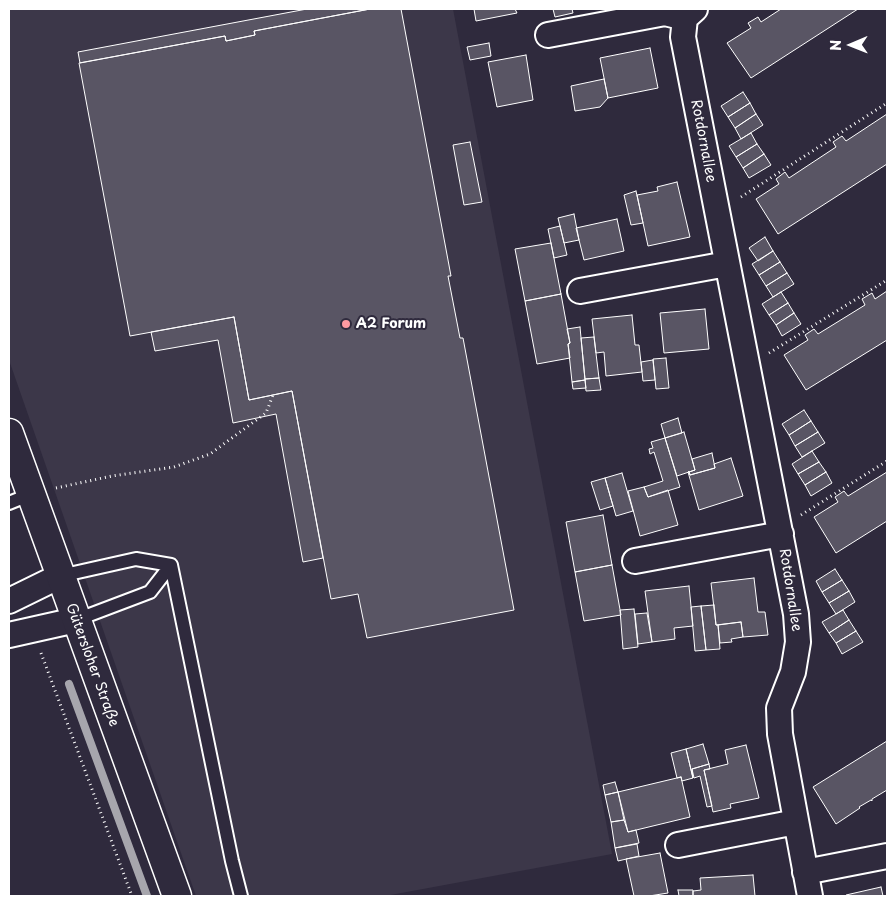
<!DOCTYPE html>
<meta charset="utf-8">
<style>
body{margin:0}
#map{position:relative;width:896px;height:905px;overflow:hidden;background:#2f2a3d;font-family:"Playpen Sans",sans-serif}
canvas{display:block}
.frame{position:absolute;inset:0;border:10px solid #fff;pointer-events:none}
.north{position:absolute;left:826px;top:20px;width:50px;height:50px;-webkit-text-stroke:4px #2f2a3d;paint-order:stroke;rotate:269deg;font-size:14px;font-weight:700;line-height:20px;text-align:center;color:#fff}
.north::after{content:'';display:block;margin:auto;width:18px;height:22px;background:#fff;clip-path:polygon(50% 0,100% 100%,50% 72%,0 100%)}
</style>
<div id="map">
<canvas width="896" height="905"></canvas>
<div class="frame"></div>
<div class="north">N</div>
</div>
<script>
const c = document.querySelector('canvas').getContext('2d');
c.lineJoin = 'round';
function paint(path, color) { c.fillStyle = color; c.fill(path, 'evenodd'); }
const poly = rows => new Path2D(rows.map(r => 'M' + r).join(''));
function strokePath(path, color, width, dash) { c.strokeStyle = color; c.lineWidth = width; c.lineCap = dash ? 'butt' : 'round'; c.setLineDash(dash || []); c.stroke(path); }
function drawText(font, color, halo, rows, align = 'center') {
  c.font = font + ' "Playpen Sans",sans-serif'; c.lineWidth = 4; c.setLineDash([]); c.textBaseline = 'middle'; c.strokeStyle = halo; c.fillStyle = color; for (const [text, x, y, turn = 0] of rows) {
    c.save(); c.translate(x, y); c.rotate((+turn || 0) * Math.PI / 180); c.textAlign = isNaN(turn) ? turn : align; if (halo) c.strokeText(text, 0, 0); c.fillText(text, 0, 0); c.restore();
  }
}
paint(poly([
 [9,9,453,9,612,854,385,896,196,896,9,360]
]), '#3c3749');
strokePath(poly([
 [69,684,147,896]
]), '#a7a6ad', 8);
const building = poly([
 [307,9,370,9,254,31,255,35,226,41,225,36,80,63,78,52,307,9],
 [370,9,401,9,451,276,448,276,460,338,463,338,514,610,367,638,358,594,331,599,292,391,249,400,234,317,130,336,79,63,225,36,226,41,255,35,254,31,370,9],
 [474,9,515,9,517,13,476,21,474,9],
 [553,9,572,9,573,13,555,17,553,9],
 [781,9,858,9,751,78,727,43,751,28,748,23,758,17,761,22,781,9],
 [489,43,491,56,470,60,467,47,489,43],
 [650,48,658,88,608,98,600,58,650,48],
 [526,55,533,100,497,107,488,62,526,55],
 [604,79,608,98,600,107,575,111,571,86,604,79],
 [743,92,750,103,728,117,721,106,743,92],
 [750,103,756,114,735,128,728,117,750,103],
 [756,114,763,125,741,139,735,128,756,114],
 [887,114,887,164,778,234,756,199,779,184,776,179,785,172,789,178,836,147,833,142,842,136,846,141,887,114],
 [751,133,757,144,736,157,729,146,751,133],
 [470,142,482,202,464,205,453,145,470,142],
 [757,144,764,154,743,168,736,157,757,144],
 [764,154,771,165,749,178,743,168,764,154],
 [677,182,690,237,648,246,637,195,658,191,657,187,677,182],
 [636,191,643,223,631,225,624,195,636,191],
 [574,214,579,240,564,243,558,218,574,214],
 [617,219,624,251,584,260,576,228,617,219],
 [560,226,567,255,554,258,548,229,560,226],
 [765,237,773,251,758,261,749,248,765,237],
 [551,243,561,294,525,301,515,249,551,243],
 [773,251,780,262,759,275,752,264,773,251],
 [780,262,787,273,766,286,759,275,780,262],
 [787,273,794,284,773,297,766,286,787,273],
 [887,291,887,340,806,390,784,355,808,340,805,335,814,329,818,334,865,305,862,299,872,293,875,299,887,291],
 [781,292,788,303,769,315,762,304,781,292],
 [561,294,570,343,568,344,570,358,537,364,525,301,561,294],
 [788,303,794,313,776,325,769,315,788,303],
 [705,309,709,349,664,353,660,313,705,309],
 [794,313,801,324,782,336,776,325,794,313],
 [632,315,635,345,639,345,642,372,606,376,604,352,596,353,592,319,632,315],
 [234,317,249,400,292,391,323,558,303,562,276,414,233,423,218,340,155,351,151,332,234,317],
 [580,327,585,380,572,382,568,344,570,343,567,329,580,327],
 [594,337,599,378,585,379,581,338,594,337],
 [666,358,669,388,656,389,653,359,666,358],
 [653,360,655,380,643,381,641,362,653,360],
 [599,378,601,390,586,391,585,379,599,378],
 [585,380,586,388,573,389,572,382,585,380],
 [804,410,811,421,789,435,782,424,804,410],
 [678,418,682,433,665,438,661,424,678,418],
 [811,421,818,432,795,446,789,435,811,421],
 [684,432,695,470,677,476,665,438,684,432],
 [818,432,825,443,802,457,795,446,818,432],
 [665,438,680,487,648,497,644,487,663,481,654,452,650,454,649,449,653,448,651,442,665,438],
 [812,451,819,462,798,474,792,464,812,451],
 [712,453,715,468,690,475,689,472,695,470,692,459,712,453],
 [731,458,743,496,699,510,688,472,689,471,690,475,715,468,714,464,731,458],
 [819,462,826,472,805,485,798,474,819,462],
 [826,472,832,483,811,496,805,485,826,472],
 [887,472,887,521,836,553,814,517,838,502,835,497,844,491,848,496,887,472],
 [622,473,633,511,616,516,605,478,622,473],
 [605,478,613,506,600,510,591,482,605,478],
 [644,487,648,497,668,490,678,525,640,536,628,491,644,487],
 [603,515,612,565,575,572,566,522,603,515],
 [612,565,621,615,584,621,575,572,612,565],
 [835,569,842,580,822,592,816,581,835,569],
 [754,578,758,612,765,612,768,635,743,637,741,622,716,625,711,583,754,578],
 [842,580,849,591,829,603,822,592,842,580],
 [689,586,693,626,674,628,675,639,652,642,645,591,689,586],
 [849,591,855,602,836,614,829,603,849,591],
 [714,605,716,625,718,625,720,649,706,650,701,606,714,605],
 [701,606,706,650,695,651,691,607,701,606],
 [634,609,638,647,623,649,620,610,634,609],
 [843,610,849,620,829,633,822,622,843,610],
 [647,613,652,642,638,644,635,614,647,613],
 [849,620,856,631,836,643,829,633,849,620],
 [741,622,743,637,731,639,732,642,720,643,718,625,741,622],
 [856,631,863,642,842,654,836,643,856,631],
 [887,741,887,790,872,799,872,801,871,800,859,807,860,808,836,824,813,787,887,741],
 [703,744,709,764,692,769,693,778,686,749,703,744],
 [746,745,759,798,730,804,731,808,713,812,704,770,728,764,725,750,746,745],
 [686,749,693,778,682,781,681,777,677,778,671,753,686,749],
 [709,764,710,769,704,770,712,806,707,807,700,776,694,778,692,769,709,764],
 [681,777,690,817,628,832,618,792,681,777],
 [615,782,618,792,605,795,603,785,615,782],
 [618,792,624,820,611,822,605,795,618,792],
 [624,820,628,832,636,830,639,843,615,848,611,822,624,820],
 [637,844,639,856,618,861,615,848,637,844],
 [660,853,668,893,649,896,634,896,626,859,660,853],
 [753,875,755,896,693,896,693,891,701,890,700,878,753,875],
 [881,887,883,896,847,896,846,895,881,887],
 [678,890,693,890,693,896,679,896,678,890]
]);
paint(building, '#595564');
strokePath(building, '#fff', 1);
const lane = poly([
 [9,503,31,494],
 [171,565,232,861,241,896],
 [60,576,136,559,171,565],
 [76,620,150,592,171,565]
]);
const street = poly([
 [695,9,685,18,683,37,796,614,798,642,793,672,779,708,780,734,810,896],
 [548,35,665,13,685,18],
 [580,291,727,264],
 [635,561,781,534],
 [9,601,60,576],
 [9,635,76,620],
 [678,845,796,822],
 [805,872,887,856]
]);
const secondary = poly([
 [9,433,177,896]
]);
strokePath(lane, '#fff', 16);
strokePath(street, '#fff', 28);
strokePath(secondary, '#fff', 31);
strokePath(poly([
 [741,197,887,103],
 [769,353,887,280],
 [56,488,112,476,174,467,210,454,266,413,273,395],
 [801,515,887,461],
 [41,653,132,896]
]), '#fff', 3, [1, 4]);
strokePath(lane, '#2f2a3d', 12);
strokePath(street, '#2f2a3d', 24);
strokePath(secondary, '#2f2a3d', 28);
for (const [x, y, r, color] of [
 [346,324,5,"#ff9aa2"]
]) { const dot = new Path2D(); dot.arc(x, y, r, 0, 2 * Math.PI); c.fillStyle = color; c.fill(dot); strokePath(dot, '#2f2a3d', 2); }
drawText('14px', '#fff', '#2f2a3d', [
 ["Rotdornallee",703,141,79],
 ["Rotdornallee",790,590,81],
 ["Gütersloher Straße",92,665,70]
]);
drawText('bold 14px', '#fff', '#2f2a3d', [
 ["A2 Forum",356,324]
], 'left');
</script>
